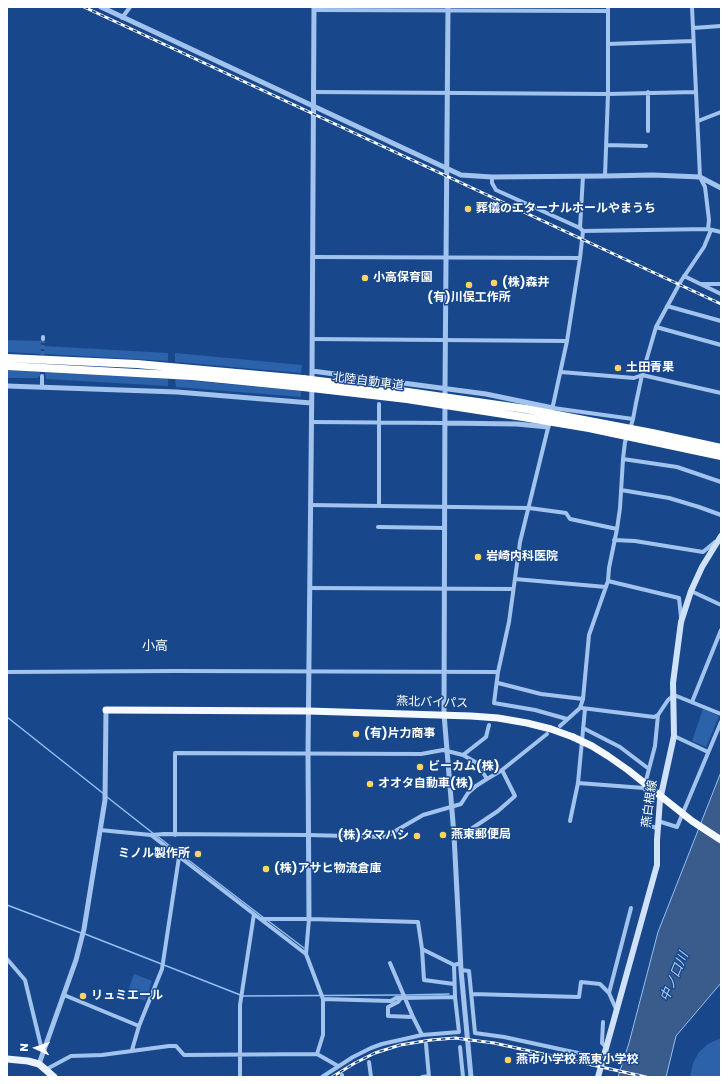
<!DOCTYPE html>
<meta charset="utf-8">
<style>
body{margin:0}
#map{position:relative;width:728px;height:1084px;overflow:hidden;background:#18488b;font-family:Poppins,sans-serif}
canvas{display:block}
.frame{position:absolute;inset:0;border:8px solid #fff;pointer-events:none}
.north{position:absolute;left:16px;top:1028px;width:40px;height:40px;-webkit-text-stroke:3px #18488b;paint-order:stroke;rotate:273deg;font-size:11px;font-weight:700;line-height:16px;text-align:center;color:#fff}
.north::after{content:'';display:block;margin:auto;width:14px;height:18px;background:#fff;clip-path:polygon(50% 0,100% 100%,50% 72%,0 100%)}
</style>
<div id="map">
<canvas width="728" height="1084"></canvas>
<div class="frame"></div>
<div class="north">N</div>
</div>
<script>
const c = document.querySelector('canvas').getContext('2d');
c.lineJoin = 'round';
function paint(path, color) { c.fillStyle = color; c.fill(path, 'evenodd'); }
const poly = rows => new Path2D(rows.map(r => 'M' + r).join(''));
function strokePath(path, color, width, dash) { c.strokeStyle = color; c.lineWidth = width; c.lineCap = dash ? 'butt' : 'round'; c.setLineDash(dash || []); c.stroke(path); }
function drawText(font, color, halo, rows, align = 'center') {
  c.font = font + ' Poppins,"Noto Sans JP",sans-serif'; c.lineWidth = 3; c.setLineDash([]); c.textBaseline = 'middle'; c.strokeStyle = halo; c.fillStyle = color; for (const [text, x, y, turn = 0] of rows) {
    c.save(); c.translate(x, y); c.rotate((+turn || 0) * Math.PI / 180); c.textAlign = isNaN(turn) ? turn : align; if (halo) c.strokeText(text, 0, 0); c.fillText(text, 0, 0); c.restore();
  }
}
paint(poly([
 [7,340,41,341,41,354,7,352],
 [44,346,168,353,168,361,44,354],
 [175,353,302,365,301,373,175,362],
 [7,370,40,372,40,376,37,378,7,378],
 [45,372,168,379,168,386,46,379],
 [175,379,301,391,301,397,176,387],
 [703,709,719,716,706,747,692,741],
 [134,974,152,981,145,1001,127,994],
 [721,1038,721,1077,690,1077,693,1063,699,1052,708,1044]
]), '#2b62aa');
const water = poly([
 [721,772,721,983,676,1036,666,1077,618,1077,629,1043,658,932,721,772]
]);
paint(water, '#395c8d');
strokePath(water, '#95bef1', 1);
strokePath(poly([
 [7,717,104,794],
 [107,797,154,834],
 [157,836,264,918],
 [7,905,81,933],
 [267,920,304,948],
 [85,934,243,996,402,995],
 [405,995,449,994]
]), '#95bef1', 1.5);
strokePath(poly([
 [42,361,43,339]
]), '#3b639c', 4, [4, 2]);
strokePath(poly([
 [692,7,700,177,705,187,706,195,709,220,708,229],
 [314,10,608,11],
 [122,18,130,7],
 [693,28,721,26],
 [608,44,693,41],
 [314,92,608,94,696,92],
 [698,121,721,112],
 [648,131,648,92],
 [606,145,646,146],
 [605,176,608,94,608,7],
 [492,177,492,183,496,190,580,228],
 [583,231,708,229,721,232],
 [313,257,580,258],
 [684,276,721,294],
 [702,284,721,284],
 [667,306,721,321],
 [656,327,721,345],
 [43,339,43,337],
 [312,339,567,341],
 [561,372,634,378,642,375,721,393],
 [42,387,42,376],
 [553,408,633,419],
 [552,410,567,341,580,258,583,231,580,228,583,176],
 [311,422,445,423],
 [549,424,520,542,509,622,498,672,494,703,535,710,567,719],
 [630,429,633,419,636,403,642,375,656,327,681,281,704,247,711,230],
 [623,459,677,467,721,482],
 [621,490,669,498,699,507,721,515],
 [310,505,529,508,566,513,570,519,617,529],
 [379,506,379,404],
 [378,527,445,528],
 [614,540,635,541,703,552,715,542],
 [515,579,606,587],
 [608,581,679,598,681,617],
 [310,588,513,589],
 [691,591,721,605],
 [7,672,176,671,498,672],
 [498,683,541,694,583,699],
 [692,702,721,630],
 [582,708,654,717,658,715],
 [560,726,580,708,583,699,589,635,608,581,609,568,617,529,620,508,623,459,625,442,627,436],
 [583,728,620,747,649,769],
 [674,736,708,752],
 [463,755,486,737,489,725],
 [578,783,644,788],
 [570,821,578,783,585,709],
 [658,821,677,827,721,722],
 [657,828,650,826,647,820,646,791,644,788,655,746,658,715,668,700,674,695,721,714],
 [100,830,151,835,164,834,308,835,385,837,423,815,461,804,468,793,476,786,487,779,502,770,547,734],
 [151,835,306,954],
 [175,835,175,753,421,754,443,750,463,755,477,763,487,779],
 [454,835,462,835,498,811,515,796,502,770],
 [261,919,309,919,418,922,422,949,454,965],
 [309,919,306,954,323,999,323,1035,317,1054],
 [422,949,424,980,454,984],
 [7,959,25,980,41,1046,44,1051],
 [390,963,413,1017,422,1035],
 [461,970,469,971,475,1033,504,1037,587,1055],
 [609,993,631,908],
 [472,994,579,997,581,982,600,984,609,993,616,1009],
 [64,995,139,1026],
 [401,998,398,1002,388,1007,388,1016,413,1017],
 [323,999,391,1001,396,998,401,998,455,997],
 [603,1022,602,1043,606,1047],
 [426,1044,429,1077],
 [460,1047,463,1077],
 [132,1050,139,1026,162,969,179,857],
 [369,1062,371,1077],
 [45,1070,71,1056,102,1055,169,1046,176,1046,184,1055,317,1054,338,1066],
 [342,1075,342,1077],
 [240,1077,240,1005,254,914],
 [322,1077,353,1057,371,1048,382,1044,422,1035,459,1032,455,997,454,965,461,963],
 [422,1077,429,1076]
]), '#a2c3ee', 4);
strokePath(poly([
 [101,7,461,175,492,177,605,176,653,175,700,177,721,188],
 [448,7,445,388,444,714,454,835,461,970,471,1077],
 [312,371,486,394,553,408],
 [7,386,177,392,311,403],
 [445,423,517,424,548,427],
 [309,919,308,754,312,371,314,7],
 [39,1064,76,960,84,929,105,800,106,710]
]), '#a2c3ee', 5);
strokePath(poly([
 [598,1077,657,865,657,840,660,800,674,736,673,683,681,622,691,591,702,567,721,536]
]), '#d0e1fa', 6);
strokePath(poly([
 [7,1059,28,1061,39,1064,54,1077]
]), '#eaf1ff', 7);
strokePath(poly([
 [106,710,308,711,471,716,498,718,527,723,551,729,573,737]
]), '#f4f8ff', 7);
strokePath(poly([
 [7,358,137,364,303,379],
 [7,366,192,376,303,387]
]), '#fff', 8);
const rail = poly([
 [84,7,721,304],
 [332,1077,355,1063,375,1053,400,1045,431,1040,455,1038,494,1043,646,1077]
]);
strokePath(rail, '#fff', 3);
strokePath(rail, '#18488b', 1.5, [4.5]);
strokePath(poly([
 [573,737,592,746,608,756,628,770,692,821,721,840]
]), '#f4f8ff', 7);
strokePath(poly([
 [303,379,408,392,526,409,652,433,721,448],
 [303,387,407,399,523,417,589,428,721,456]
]), '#fff', 8);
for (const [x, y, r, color] of [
 [468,209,4,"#ffd460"],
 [365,278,4,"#ffd460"],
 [494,283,4,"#ffd460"],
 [469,285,4,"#ffd460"],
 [618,368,4,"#ffd460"],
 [478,557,4,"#ffd460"],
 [356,734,4,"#ffd460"],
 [420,767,4,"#ffd460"],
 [370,784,4,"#ffd460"],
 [443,835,4,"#ffd460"],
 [417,836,4,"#ffd460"],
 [198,854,4,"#ffd460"],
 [266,869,4,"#ffd460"],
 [83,996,4,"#ffd460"],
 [508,1060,4,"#ffd460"]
]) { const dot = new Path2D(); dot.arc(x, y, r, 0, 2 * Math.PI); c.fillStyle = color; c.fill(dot); strokePath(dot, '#18488b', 1.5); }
drawText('bold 12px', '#fff', '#18488b', [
 ["葬儀のエターナルホールやまうち",476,209],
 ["小高保育園",373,278],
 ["(株)森井",502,283],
 ["(有)川俣工作所",469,298,"center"],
 ["土田青果",626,368],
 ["岩崎内科医院",486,557],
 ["(有)片力商事",364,734],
 ["ビーカム(株)",428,767],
 ["オオタ自動車(株)",378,784],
 ["燕東郵便局",451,835],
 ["(株)タマハシ",409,836,"right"],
 ["ミノル製作所",190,854,"right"],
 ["(株)アサヒ物流倉庫",274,869],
 ["リュミエール",91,996],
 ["燕市小学校 燕東小学校",516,1060]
], 'left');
drawText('12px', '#fff', '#18488b', [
 ["北陸自動車道",368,382,7],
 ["燕北バイパス",432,703,2],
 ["燕白根線",650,804,-82]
]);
drawText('13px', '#fff', '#18488b', [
 ["小高",155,647]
]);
drawText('italic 13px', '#aecdf5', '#18488b', [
 ["中ノ口川",675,977,-67]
]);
</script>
